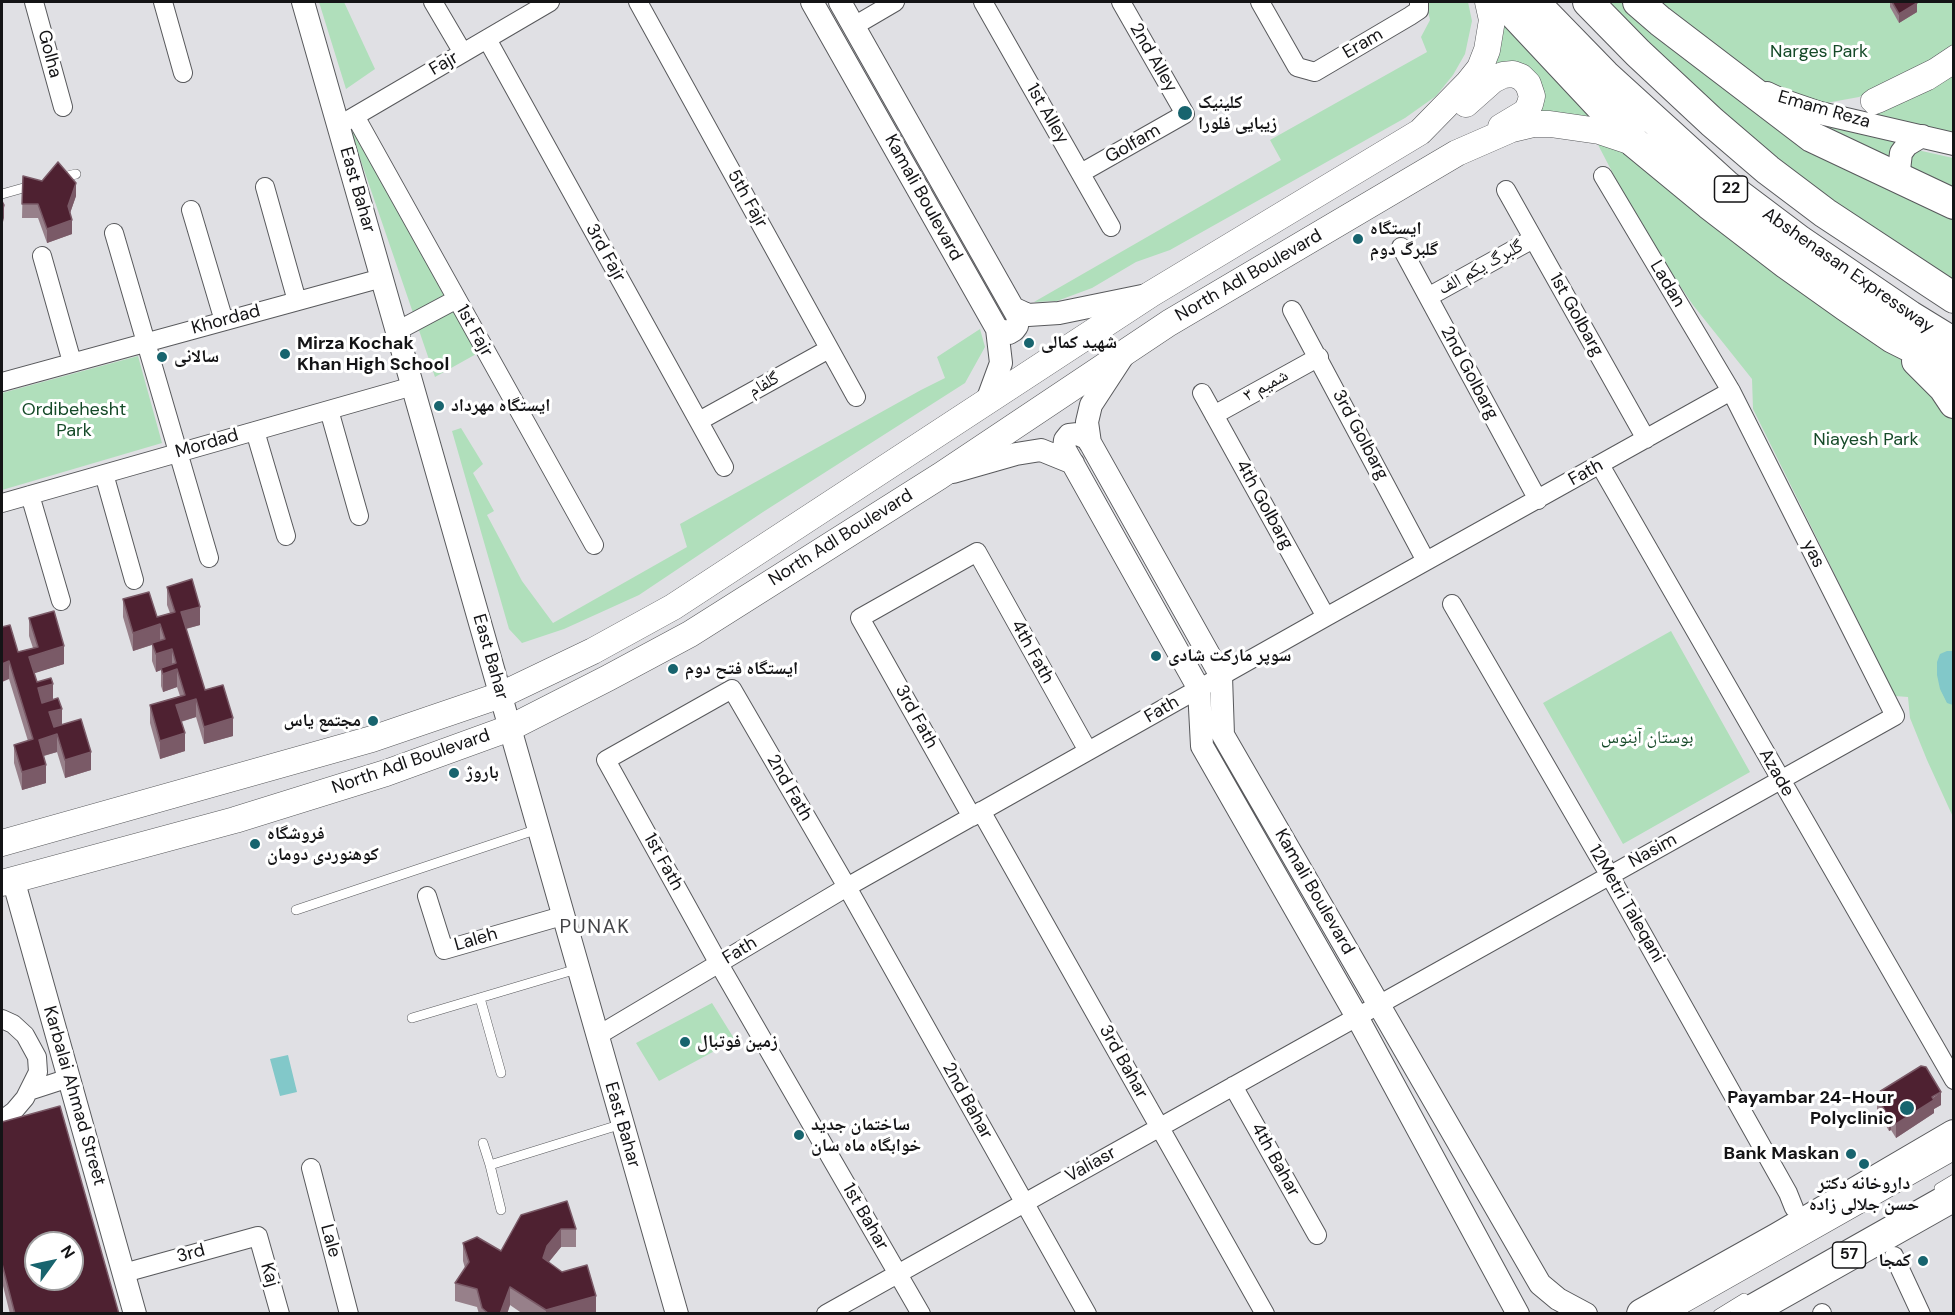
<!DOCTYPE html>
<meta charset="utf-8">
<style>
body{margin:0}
#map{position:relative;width:1955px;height:1315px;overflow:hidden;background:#e0e0e4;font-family:"DM Sans",sans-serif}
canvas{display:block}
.frame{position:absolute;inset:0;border:3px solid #141416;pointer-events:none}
.north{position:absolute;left:24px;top:1231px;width:60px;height:60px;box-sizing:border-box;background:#fff;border:2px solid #a1a1a2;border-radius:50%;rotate:57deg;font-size:16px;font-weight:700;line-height:24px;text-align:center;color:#141416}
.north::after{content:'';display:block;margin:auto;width:21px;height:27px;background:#18646e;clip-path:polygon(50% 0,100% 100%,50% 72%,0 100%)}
</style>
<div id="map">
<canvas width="1955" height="1315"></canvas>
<div class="frame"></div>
<div class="north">N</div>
</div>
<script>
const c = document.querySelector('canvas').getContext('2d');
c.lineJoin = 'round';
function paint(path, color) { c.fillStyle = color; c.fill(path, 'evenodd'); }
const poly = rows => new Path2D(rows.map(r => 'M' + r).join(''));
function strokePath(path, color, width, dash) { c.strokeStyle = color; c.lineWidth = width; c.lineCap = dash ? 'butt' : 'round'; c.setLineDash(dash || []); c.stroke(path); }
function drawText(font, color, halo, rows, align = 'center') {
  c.font = font + ' "DM Sans","Noto Naskh Arabic",sans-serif'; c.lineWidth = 6; c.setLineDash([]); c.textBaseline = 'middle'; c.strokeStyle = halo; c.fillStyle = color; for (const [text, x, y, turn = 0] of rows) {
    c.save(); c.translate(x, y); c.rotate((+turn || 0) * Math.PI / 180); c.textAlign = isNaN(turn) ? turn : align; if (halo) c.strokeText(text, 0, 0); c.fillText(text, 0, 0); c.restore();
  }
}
paint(poly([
 [319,2,344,2,375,69,346,89],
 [1426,2,1468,2,1472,21,1465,54,1453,75,1436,96,1405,118,1170,250,1136,262,1092,288,1057,301,1034,302,1281,160,1270,140,1427,52,1421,37,1430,20],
 [1604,2,1628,2,1953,213,1953,284,1820,194,1712,108],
 [1647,2,1953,2,1953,48,1893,83,1859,97,1826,103,1784,96],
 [1500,17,1621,132,1540,117,1542,102,1487,71],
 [1953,69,1953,134,1861,115,1915,92],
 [1784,110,1907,138,1890,161],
 [358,131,478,353,435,377,351,132],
 [1595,139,1627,153,1917,368,1953,411,1953,817,1927,760,1910,718,1908,697,1895,696,1753,409,1752,379,1693,305,1644,233],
 [1913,149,1953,158,1953,195,1907,173],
 [980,329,985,347,965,383,763,512,639,595,564,629,522,643,509,629,452,431,461,428,483,464,473,473,494,511,487,515,522,581,553,623,687,547,680,524,921,390,945,378,937,357],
 [138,356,162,443,2,490,2,393],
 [1671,631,1750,772,1623,844,1543,703],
 [712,1003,735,1040,659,1081,636,1043]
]), '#b0dfbb');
paint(poly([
 [1947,651,1953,651,1953,705,1947,703,1940,689,1937,675,1937,662,1940,654],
 [288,1055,297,1092,280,1096,270,1059]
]), '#82c8c9');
const service = poly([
 [59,178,76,174],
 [2,194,34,185],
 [296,910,538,829],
 [480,998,501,1073],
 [412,1018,577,969],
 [483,1143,490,1165],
 [1939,1188,1954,1179],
 [501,1210,490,1165,622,1124],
 [1675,1314,1954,1156],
 [1718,1314,1744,1298]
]);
const pedestrian = poly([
 [1954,52,1933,66,1872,96,1868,99,1868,103,1873,108,1881,105,1929,83,1954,67]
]);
const minor = poly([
 [34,2,63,107],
 [163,2,183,73],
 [433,2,463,53],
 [638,2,856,397],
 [983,2,1111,227],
 [1260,2,1297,67,1315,72,1410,16,1419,10,1419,2],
 [854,26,895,2],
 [487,39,724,467],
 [355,116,594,545],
 [345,122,550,2],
 [1081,173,1185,114,1121,2],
 [265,187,297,301],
 [1506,190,1646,439],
 [191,210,224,321],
 [114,233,209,558],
 [1401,247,1538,500],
 [42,256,72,362],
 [1428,297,1533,239],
 [1292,310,1426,561],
 [397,331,457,299],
 [2,382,382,278],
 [1202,393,1326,617],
 [329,410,359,516],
 [1214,415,1319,357],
 [699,421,829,349],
 [255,431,286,536],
 [1600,465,1954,1080],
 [104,474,134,580],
 [30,495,61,601],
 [2,503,413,386],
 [1452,604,1610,876,1788,1193,1794,1208],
 [981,811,1265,1314],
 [972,817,860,618,977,552,1088,751],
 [427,896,444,950,562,916],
 [2,1019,13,1024,25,1035,37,1057,38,1072,25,1098,14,1111,2,1120],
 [597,1036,847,887,1326,617,1731,391],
 [1233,1086,1317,1235],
 [29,1091,69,1078],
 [311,1168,349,1314],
 [1894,1256,1921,1314],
 [124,1273,258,1236,280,1314],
 [1822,1313,1822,1314],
 [826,1314,1895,716,1731,391,1603,176],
 [921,1314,719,964,606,760,732,689,847,887,1087,1314]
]);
const tertiary = poly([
 [303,2,677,1314],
 [812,2,997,329,1001,363,987,401],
 [840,2,1018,317,1017,326,1014,330,1009,333,997,329],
 [1767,93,1782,100,1820,113,1954,144],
 [1905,180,1899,170,1901,153,1907,145,1922,136],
 [1013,308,1028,315,1059,313,1147,295],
 [1090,443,1087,422,1091,405,1123,356],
 [953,472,1016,454,1041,450,1073,463],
 [13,879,135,1314],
 [1518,1314,1357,1017,1202,746,1199,689,1064,448,1065,440,1069,435,1078,434,1088,439,1221,676,1223,735,1540,1284,1558,1299,1586,1314]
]);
const secondary = poly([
 [1466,104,1493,80,1503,75,1513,74,1521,77,1528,84,1532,96,1530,104,1526,112,1501,127],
 [2,843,372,739,501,695,593,651,673,607,1151,294,1420,132,1468,83,1480,68,1487,50,1492,20,1488,2],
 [2,883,235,820,386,773,510,728,608,678,690,634,940,476,1169,323,1457,153,1512,129,1533,124,1550,124,1599,131,1635,143]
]);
const trunk = poly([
 [1503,2,1635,143,1709,204,1787,264,1846,306,1893,338,1927,355,1954,371],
 [1534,2,1605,75,1727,186,1800,241,1910,316,1954,343],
 [1588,2,1638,53,1712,122,1768,170,1825,213,1954,298],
 [1638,2,1660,21,1812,137,1954,204],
 [1917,361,1944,388,1954,403],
 [1642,1314,1778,1238,1954,1135],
 [1745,1314,1954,1196]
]);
strokePath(service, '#58595c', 10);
strokePath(pedestrian, '#58595c', 15);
strokePath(minor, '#58595c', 20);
strokePath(tertiary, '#58595c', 24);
strokePath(secondary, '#58595c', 27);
strokePath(trunk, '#58595c', 32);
strokePath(service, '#fff', 9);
strokePath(pedestrian, '#fff', 14);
strokePath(minor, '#fff', 18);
strokePath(tertiary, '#fff', 22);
strokePath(secondary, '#fff', 26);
strokePath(trunk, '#fff', 30);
paint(poly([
 [1890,2,1916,2,1917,12,1899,23,1890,7],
 [23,176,76,196,70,213,72,234,47,243,38,218,22,218],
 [167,587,200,625,186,629,205,690,233,736,204,744,196,717,181,722,185,751,160,759,150,723,150,705,180,696,177,687,163,692,161,686,161,670,156,672,152,661,152,645,133,651,123,617,123,599,157,617,170,613,167,605],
 [29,618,64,664,34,673,37,682,53,699,62,725,91,770,65,778,57,752,44,756,46,783,22,790,14,763,14,745,28,741,9,679,2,627,18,652,33,648,29,636],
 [1877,1096,1941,1105,1934,1109,1934,1113,1896,1138,1891,1130,1889,1131,1877,1110],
 [2,1122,119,1314,10,1314,2,1282],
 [521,1215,576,1229,576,1247,561,1247,549,1262,596,1314,523,1314,510,1305,507,1314,479,1314,477,1307,455,1301,455,1283,465,1268,463,1261,463,1243,501,1251]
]), '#97808a');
paint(poly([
 [1917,3,1917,12,1899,23,1899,14],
 [76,183,76,196,68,219,68,206],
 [4,205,4,218,2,226,2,212],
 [72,220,72,234,47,243,47,229],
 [200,607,200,625,181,630,181,612],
 [160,624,160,642,133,651,133,633],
 [64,646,64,664,29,675,29,657],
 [172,649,172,667,161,668,161,670,156,672,156,654],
 [9,661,9,679,2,682,2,664],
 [177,669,177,687,163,692,163,674],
 [53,684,53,702,38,706,38,688],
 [196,699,196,717,176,723,176,705],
 [62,709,62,727,49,730,49,712],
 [233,718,233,736,204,744,204,727],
 [185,733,185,751,160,759,160,741],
 [57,734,57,752,39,757,39,740],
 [91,752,91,770,65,778,65,760],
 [46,765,46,783,22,790,22,772],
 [1941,1092,1941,1105,1934,1109,1934,1113,1896,1138,1896,1124],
 [1891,1117,1891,1130,1889,1131,1889,1118],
 [561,1229,561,1247,547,1264,543,1258,547,1246],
 [510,1287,510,1305,507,1314,500,1314],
 [596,1296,596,1314,546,1314,546,1310]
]), '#7a5a67');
const building = poly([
 [1892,2,1916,2,1917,3,1899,14,1892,2],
 [58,162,76,183,68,206,72,220,47,229,38,204,22,204,23,176,42,181,58,162],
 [2,201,4,205,2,212,2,201],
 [192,579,200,607,181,612,205,690,223,685,233,718,204,727,196,699,176,705,185,733,160,741,150,705,185,695,177,669,163,674,161,668,176,663,172,649,156,654,152,643,165,639,160,624,133,633,123,599,149,592,157,617,175,612,167,587,192,579],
 [54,611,64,646,29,657,37,682,51,678,53,684,38,688,42,703,58,698,62,709,49,712,54,727,81,719,91,752,65,760,57,734,39,740,46,765,22,772,14,745,33,739,9,661,2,664,2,627,10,625,18,652,38,647,29,618,54,611],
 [1921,1066,1926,1067,1941,1092,1932,1097,1934,1100,1896,1124,1891,1117,1889,1118,1877,1096,1879,1092,1921,1066],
 [60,1106,119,1314,15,1314,2,1264,2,1122,60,1106],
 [36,1243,72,1243,72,1279,36,1279,36,1243],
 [567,1201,576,1229,561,1229,547,1246,543,1258,562,1272,587,1265,596,1296,546,1310,510,1287,500,1314,489,1314,482,1308,477,1289,455,1283,469,1262,463,1243,477,1237,501,1251,521,1215,567,1201]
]);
paint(building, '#4e2131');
strokePath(building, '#7a5a67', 1.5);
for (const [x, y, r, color] of [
 [1185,113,8,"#18646e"],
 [1358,239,6,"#18646e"],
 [1029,343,6,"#18646e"],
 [285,354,6,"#18646e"],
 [162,357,6,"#18646e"],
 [439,406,6,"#18646e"],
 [1156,656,6,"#18646e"],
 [673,669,6,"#18646e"],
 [373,721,6,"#18646e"],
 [454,773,6,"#18646e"],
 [255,844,6,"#18646e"],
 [685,1042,6,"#18646e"],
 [1907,1108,8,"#18646e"],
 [799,1135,6,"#18646e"],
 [1851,1154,6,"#18646e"],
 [1864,1164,6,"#18646e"],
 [1923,1261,6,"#18646e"]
]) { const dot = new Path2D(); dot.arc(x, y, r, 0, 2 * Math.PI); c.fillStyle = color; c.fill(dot); strokePath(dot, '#fff', 2); }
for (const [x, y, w] of [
 [1731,189,33],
 [1849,1255,33]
]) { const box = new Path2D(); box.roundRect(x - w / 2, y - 13, w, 26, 4.5); c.fillStyle = '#fff'; c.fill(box); strokePath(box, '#141416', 1.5); }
drawText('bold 16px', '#141416', null, [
 ["22",1731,189],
 ["57",1849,1255]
]);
drawText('18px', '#141416', '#fff', [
 ["Eram",1363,44,-30],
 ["Golha",49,54,75],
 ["2nd Alley",1153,58,60],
 ["Fajr",444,64,-30],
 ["Emam Reza",1824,110,16],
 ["1st Alley",1047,114,60],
 ["Golfam",1133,144,-30],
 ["East Bahar",357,190,74],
 ["Kamali Boulevard",923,198,61],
 ["5th Fajr",747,199,61],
 ["3rd Fajr",605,253,61],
 ["گلبرگ یکم الف",1481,268,-29],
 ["Abshenasan Expressway",1848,271,35],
 ["North Adl Boulevard",1249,276,-30],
 ["Ladan",1667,284,59],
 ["1st Golbarg",1576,315,61],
 ["Khordad",226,320,-15],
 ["1st Fajr",474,331,61],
 ["2nd Golbarg",1469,373,62],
 ["گلفام",764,385,-29],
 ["شمیم ۳",1266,386,-29],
 ["3rd Golbarg",1360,435,62],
 ["Mordad",207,444,-16],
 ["Fath",1586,473,-29],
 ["4th Golbarg",1264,505,61],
 ["North Adl Boulevard",841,538,-32],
 ["yas",1813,554,63],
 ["4th Fath",1032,652,61],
 ["East Bahar",490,657,74],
 ["Fath",1162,710,-30],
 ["3rd Fath",916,717,61],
 ["North Adl Boulevard",411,762,-19],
 ["Azade",1776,773,60],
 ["2nd Fath",789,788,60],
 ["Nasim",1653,851,-29],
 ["1st Fath",663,862,61],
 ["Kamali Boulevard",1314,892,60],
 ["12Metri Taleqani",1626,904,60],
 ["Laleh",476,940,-16],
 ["Fath",740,951,-31],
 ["3rd Bahar",1123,1062,61],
 ["Karbalai Ahmad Street",74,1096,74],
 ["2nd Bahar",967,1101,61],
 ["East Bahar",622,1125,74],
 ["4th Bahar",1275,1160,61],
 ["Valiasr",1091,1165,-29],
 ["1st Bahar",865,1217,60],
 ["Lale",330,1241,75],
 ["3rd",191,1254,-15],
 ["Kaj",269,1275,74]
]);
drawText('18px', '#154a28', '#fff', [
 ["Narges Park",1819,52],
 ["Ordibehesht",74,410],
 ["Park",74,431],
 ["Niayesh Park",1866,440],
 ["بوستان آبنوس",1647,738]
]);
drawText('bold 18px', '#141416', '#fff', [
 ["کلینیک",1198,103],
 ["زیبایی فلورا",1198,124],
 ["ایستگاه",1370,229],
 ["گلبرگ دوم",1370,250],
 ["شهید کمالی",1041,343],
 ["Mirza Kochak",297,344],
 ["Khan High School",297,365],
 ["سالانی",174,357],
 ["ایستگاه مهرداد",451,406],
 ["سوپر مارکت شادی",1168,656],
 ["ایستگاه فتح دوم",685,669],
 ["مجتمع یاس",361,721,"right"],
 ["باروژ",466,773],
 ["فروشگاه",267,834],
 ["کوهنوردی دومان",267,855],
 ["زمین فوتبال",697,1042],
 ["Payambar 24-Hour",1894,1098,"right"],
 ["Polyclinic",1894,1119,"right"],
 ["ساختمان جدید",811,1125],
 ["خوابگاه ماه سان",811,1146],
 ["Bank Maskan",1839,1154,"right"],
 ["داروخانه دکتر",1864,1184,"center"],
 ["حسن جلالی زاده",1864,1205,"center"],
 ["کمجا",1911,1261,"right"]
], 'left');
c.letterSpacing = '1.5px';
drawText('20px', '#454548', '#fff', [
 ["PUNAK",595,928]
]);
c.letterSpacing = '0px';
</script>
